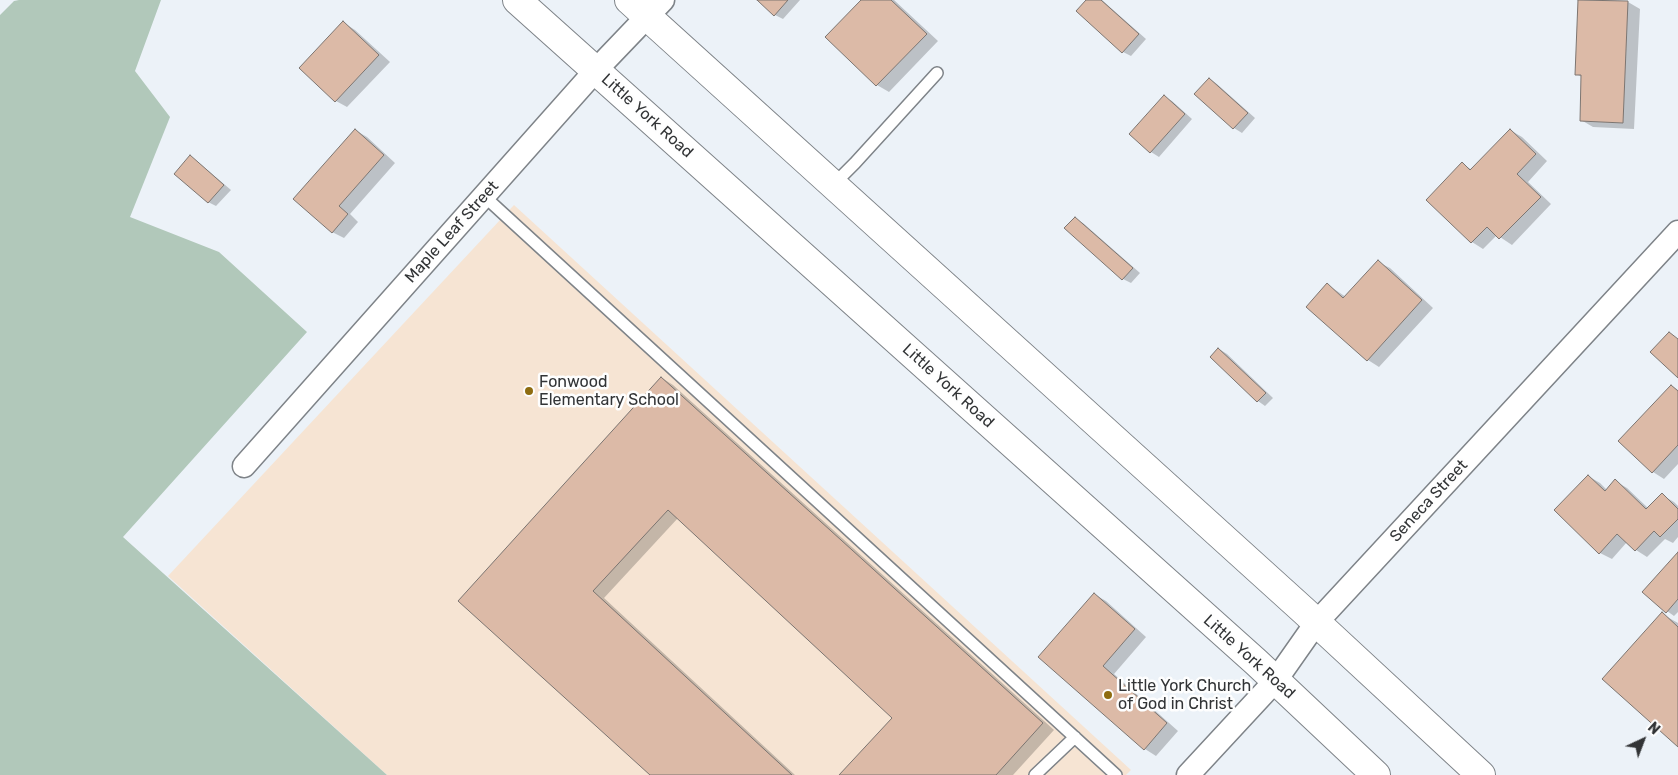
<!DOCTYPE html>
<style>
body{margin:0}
#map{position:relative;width:1678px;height:775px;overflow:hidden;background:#ecf2f8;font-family:Rubik,sans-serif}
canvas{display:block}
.north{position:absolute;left:1618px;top:715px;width:50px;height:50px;-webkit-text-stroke:4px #fefefe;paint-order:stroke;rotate:43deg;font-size:14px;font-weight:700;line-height:20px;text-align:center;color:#323436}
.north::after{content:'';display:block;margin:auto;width:18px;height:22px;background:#323436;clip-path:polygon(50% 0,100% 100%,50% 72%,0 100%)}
</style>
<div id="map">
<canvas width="1678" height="775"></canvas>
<div class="north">N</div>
</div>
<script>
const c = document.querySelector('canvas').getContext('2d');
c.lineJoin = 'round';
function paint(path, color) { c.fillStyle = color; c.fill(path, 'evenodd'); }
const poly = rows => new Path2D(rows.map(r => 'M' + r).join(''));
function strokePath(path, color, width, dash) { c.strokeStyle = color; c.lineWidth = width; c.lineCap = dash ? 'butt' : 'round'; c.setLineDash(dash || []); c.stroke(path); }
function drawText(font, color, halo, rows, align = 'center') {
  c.font = font + ' Rubik,sans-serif'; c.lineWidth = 5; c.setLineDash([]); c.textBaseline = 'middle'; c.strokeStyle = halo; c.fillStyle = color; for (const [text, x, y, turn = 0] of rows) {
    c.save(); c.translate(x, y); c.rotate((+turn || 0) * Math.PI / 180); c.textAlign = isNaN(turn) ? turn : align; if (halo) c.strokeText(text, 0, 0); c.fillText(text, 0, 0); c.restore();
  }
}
paint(poly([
 [514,205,1131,770,1126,775,387,775,168,576]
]), '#f6e4d3');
paint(poly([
 [19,0,161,0,135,71,170,117,130,217,219,252,307,332,123,537,387,775,0,775,0,15,14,1]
]), '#b1c8ba');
paint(poly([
 [759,0,800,0,783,19,775,15],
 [863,0,894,0,938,41,889,92,877,85,827,37],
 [1087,0,1102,0,1146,39,1131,56,1123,52],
 [1628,2,1640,9,1634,129,1593,127,1581,120,1582,77,1576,74],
 [344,23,355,30,390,62,347,107,336,101],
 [1210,79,1217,84,1255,118,1242,133,1234,128,1196,94],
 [1164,97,1172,101,1192,119,1159,157,1151,152,1131,134],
 [355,130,367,137,395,163,350,214,358,222,344,238,332,232],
 [1510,130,1522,137,1547,161,1528,182,1551,204,1512,245,1497,235,1483,249,1472,242,1463,164,1472,170],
 [190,157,198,162,231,190,216,206,208,202],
 [1075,219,1083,223,1140,273,1131,283,1123,279],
 [1378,262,1390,268,1433,308,1379,367,1368,360,1328,285,1346,297],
 [1219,349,1227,354,1273,398,1265,406,1258,401],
 [662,378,673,385,1054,730,1013,775,841,775,894,718,678,518,604,598,795,775,652,775,460,601],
 [1672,386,1678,390,1678,464,1664,479,1653,472],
 [1588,476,1600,483,1607,490,1615,481,1627,488,1649,509,1662,495,1674,502,1678,506,1678,537,1673,543,1665,539,1647,557,1636,550,1627,542,1612,559,1600,553],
 [1678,554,1678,612,1674,616,1667,611],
 [1094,594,1106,601,1146,637,1114,674,1178,731,1156,756,1145,749,1039,657],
 [1662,614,1678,623,1678,745]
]), '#0003');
const building = poly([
 [757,0,788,0,774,16,757,0],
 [861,0,891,0,927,34,876,86,825,37,861,0],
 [1086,0,1101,0,1139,34,1122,53,1076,11,1086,0],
 [1578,0,1628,1,1623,123,1580,121,1581,75,1575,75,1578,0],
 [343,21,379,55,335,102,299,68,343,21],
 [1209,78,1248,113,1233,129,1194,94,1209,78],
 [1164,95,1185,114,1150,153,1129,134,1164,95],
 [355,129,384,155,339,206,348,214,332,233,293,199,355,129],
 [1510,129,1536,154,1517,174,1541,197,1499,239,1487,227,1471,243,1426,200,1462,162,1470,170,1510,129],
 [190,155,224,185,208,203,174,174,190,155],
 [1075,217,1133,268,1122,280,1064,228,1075,217],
 [1378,260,1422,300,1367,361,1306,307,1327,283,1343,298,1378,260],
 [1669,332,1678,339,1678,378,1650,352,1669,332],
 [1218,348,1266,393,1257,402,1210,357,1218,348],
 [661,377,1043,723,996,775,839,775,892,718,668,510,593,591,792,775,650,775,458,601,661,377],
 [1671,385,1678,391,1678,445,1652,473,1618,441,1671,385],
 [1588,475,1605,491,1615,479,1646,509,1662,493,1678,509,1678,519,1660,537,1654,531,1635,551,1617,534,1599,554,1554,510,1588,475],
 [1678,552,1678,599,1666,613,1642,592,1678,552],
 [1094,593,1135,629,1103,666,1167,723,1144,750,1038,657,1094,593],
 [1662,612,1678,627,1678,747,1602,679,1662,612]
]);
paint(building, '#dcbaa7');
strokePath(building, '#7c7571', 1);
const service = poly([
 [833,185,855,163,937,73],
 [484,196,1116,775],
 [1035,775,1075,737]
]);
const minor = poly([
 [244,466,596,70,663,0],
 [1188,775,1276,680,1316,623,1678,232]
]);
const secondary = poly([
 [517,0,1256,662,1376,775],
 [629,0,1303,610,1481,775]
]);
strokePath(service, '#7e8388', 14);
strokePath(minor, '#7e8388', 25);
strokePath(secondary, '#7e8388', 30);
strokePath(service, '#fff', 11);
strokePath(minor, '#fff', 22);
strokePath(secondary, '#fff', 28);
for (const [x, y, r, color] of [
 [529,391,5,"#8e6c10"],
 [1108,695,5,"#8e6c10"]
]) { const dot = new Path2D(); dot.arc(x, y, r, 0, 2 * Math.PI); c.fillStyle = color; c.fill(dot); strokePath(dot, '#fefefe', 2); }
drawText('16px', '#323436', '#fefefe', [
 ["Little York Road",647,116,42],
 ["Maple Leaf Street",452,232,-48],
 ["Little York Road",948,386,42],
 ["Seneca Street",1429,501,-47],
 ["Little York Road",1249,657,42]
]);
drawText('16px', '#323436', '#fefefe', [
 ["Fonwood",539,382],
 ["Elementary School",539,400],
 ["Little York Church",1118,686],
 ["of God in Christ",1118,704]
], 'left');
</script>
